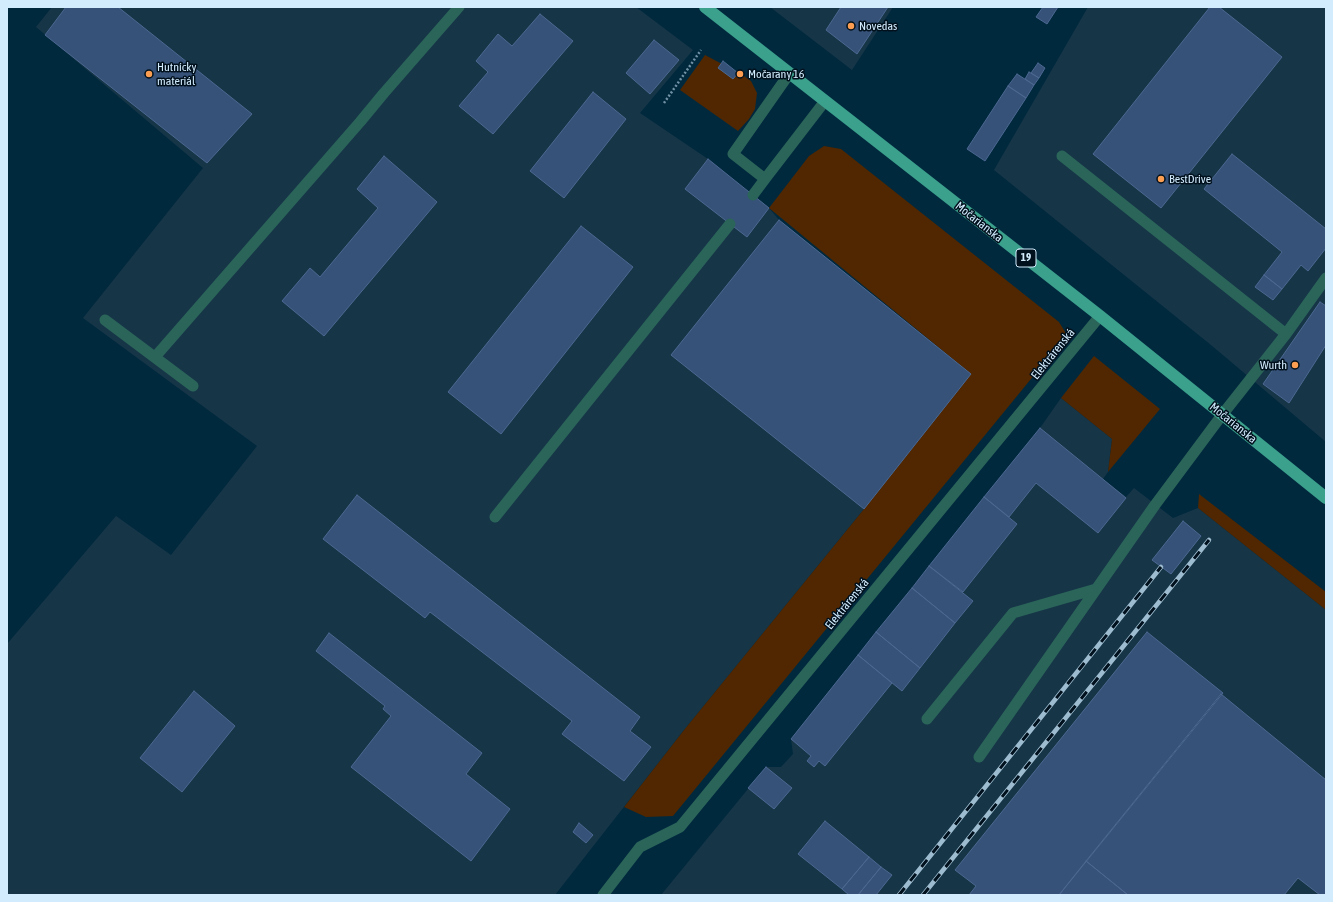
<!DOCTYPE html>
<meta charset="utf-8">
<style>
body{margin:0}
#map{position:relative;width:1333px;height:902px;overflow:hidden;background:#00293e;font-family:"Asap Condensed",sans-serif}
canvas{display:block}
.frame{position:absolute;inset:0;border:8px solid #d2ecfe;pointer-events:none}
</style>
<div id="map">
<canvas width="1333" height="902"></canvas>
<div class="frame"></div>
</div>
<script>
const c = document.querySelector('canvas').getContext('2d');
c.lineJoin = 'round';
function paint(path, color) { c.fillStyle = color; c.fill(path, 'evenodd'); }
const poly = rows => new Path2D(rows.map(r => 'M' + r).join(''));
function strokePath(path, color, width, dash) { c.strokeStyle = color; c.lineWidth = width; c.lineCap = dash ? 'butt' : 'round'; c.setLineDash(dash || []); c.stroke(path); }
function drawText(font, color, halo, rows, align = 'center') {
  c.font = font + ' "Asap Condensed",sans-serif'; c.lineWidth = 3; c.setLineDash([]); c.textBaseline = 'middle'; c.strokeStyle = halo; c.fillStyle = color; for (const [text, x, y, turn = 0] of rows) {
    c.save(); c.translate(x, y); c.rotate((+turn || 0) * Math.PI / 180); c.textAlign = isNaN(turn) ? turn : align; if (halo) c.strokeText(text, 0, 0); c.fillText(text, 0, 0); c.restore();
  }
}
paint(poly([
 [52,7,636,7,693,50,640,113,708,159,769,208,779,220,971,374,864,509,684,730,555,895,7,895,7,644,116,516,171,555,257,446,83,318,203,168,36,27],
 [770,7,893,7,852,70],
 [1088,7,1326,7,1326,442,1211,345,994,170],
 [1061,398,1112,439,1108,472,1103,479,1126,497,1134,488,1173,518,1198,508,1326,610,1326,895,661,895,766,767,781,767,793,754,791,739,1040,428]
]), '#163648');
paint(poly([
 [705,55,741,74,751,81,757,93,755,109,749,119,738,131,680,90],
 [824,146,841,149,1059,322,1067,335,673,816,646,817,624,807,684,730,864,509,971,374,769,208,809,156],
 [1094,356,1160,409,1108,472,1112,439,1061,398],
 [1199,494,1326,592,1326,610,1198,508]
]), '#502700');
const building = poly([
 [66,7,118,7,252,114,207,163,45,35,66,7],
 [841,7,888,7,857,54,826,30,841,7],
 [1043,7,1058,7,1047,24,1036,17,1043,7],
 [1210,7,1219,7,1282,57,1161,208,1093,154,1210,7],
 [540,14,573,41,493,134,459,106,488,72,476,61,498,34,512,46,540,14],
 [654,40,679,60,650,94,626,73,654,40],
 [723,61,738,73,733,79,718,68,723,61],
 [1038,63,1045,68,1039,78,1031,73,1038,63],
 [1029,72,1039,78,1034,85,1025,79,1029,72],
 [1017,74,1034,85,1026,98,1008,86,1017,74],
 [1008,86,1026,98,985,161,967,149,1008,86],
 [593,92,626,119,564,198,530,171,593,92],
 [1232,154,1326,229,1326,248,1308,271,1301,265,1282,289,1264,275,1282,252,1204,189,1232,154],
 [384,156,437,202,324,336,282,301,310,268,320,277,378,208,357,189,384,156],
 [708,159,769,208,747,237,685,189,708,159],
 [779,220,971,374,864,509,671,355,779,220],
 [581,226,633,267,501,434,448,392,581,226],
 [1264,275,1282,289,1273,300,1255,287,1264,275],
 [1320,302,1326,306,1326,345,1289,403,1263,384,1320,302],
 [1040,428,1126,498,1098,533,1036,483,1009,517,984,497,1040,428],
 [357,495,640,717,630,731,651,747,624,781,562,734,572,721,430,612,425,618,323,539,357,495],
 [984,497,1017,524,963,592,929,566,984,497],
 [1183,521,1201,536,1171,574,1152,560,1183,521],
 [929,566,973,601,955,623,912,588,929,566],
 [912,588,955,623,920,668,876,632,912,588],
 [876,632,920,668,902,691,858,655,876,632],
 [1147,632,1223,693,1059,895,969,895,976,886,955,870,1147,632],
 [329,633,482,753,466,774,510,809,471,861,351,767,391,716,383,709,385,706,316,651,329,633],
 [858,655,892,683,825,766,819,761,814,767,807,761,811,756,791,739,858,655],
 [194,691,235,726,182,792,140,758,194,691],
 [1221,694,1326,780,1326,895,1320,895,1298,878,1284,895,1128,895,1086,861,1221,694],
 [766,767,792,788,774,809,748,788,766,767],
 [825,821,869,857,842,889,798,854,825,821],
 [579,823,593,835,586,843,573,832,579,823],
 [869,857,881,867,858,895,849,895,842,889,869,857],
 [1086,861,1128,895,1059,895,1086,861],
 [881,867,892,875,876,895,858,895,881,867]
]);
paint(building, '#365279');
strokePath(building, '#4c6891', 1);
strokePath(poly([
 [664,103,701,50]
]), '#7192a5', 2.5, [2, 2]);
strokePath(poly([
 [789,74,733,154,765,179,825,101],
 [1062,156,1286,334],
 [753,195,765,179],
 [105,320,193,386],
 [155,357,360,122,384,93,459,7],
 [495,517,730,224],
 [927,719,1013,613,1096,589],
 [979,757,1155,505,1222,415,1286,334,1326,278],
 [603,895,640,847,680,827,1100,316]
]), '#2b6559', 11);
strokePath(poly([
 [705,7,1100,316,1326,498]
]), '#3ba08c', 12);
const rail = poly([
 [899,895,1161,567],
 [923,895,1209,540]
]);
strokePath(rail, '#9ebccf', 4.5);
strokePath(rail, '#00101c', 3, [9]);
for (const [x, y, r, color] of [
 [851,26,4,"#fb9e52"],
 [149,74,4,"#fb9e52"],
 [740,74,4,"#fb9e52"],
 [1161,179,4,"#fb9e52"],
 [1295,365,4,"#fb9e52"]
]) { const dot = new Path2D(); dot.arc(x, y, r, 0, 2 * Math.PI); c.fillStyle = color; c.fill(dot); strokePath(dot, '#00101c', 1.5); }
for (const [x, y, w] of [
 [1026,258,20]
]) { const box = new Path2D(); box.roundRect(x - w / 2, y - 9, w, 18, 3); c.fillStyle = '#00101c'; c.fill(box); strokePath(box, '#d2ecfe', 1); }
drawText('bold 11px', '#d2ecfe', null, [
 ["19",1026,258]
]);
drawText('12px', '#d2ecfe', '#00101c', [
 ["Novedas",859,26],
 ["Hutnícky",157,67],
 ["materiál",157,81],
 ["Močarany 16",748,74],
 ["BestDrive",1169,179],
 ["Wurth",1287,365,"right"]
], 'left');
drawText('12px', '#d2ecfe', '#00101c', [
 ["Močarianska",979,222,38],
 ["Elektrárenská",1053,354,-51],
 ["Močarianska",1233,423,39],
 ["Elektrárenská",847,604,-51]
]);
</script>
